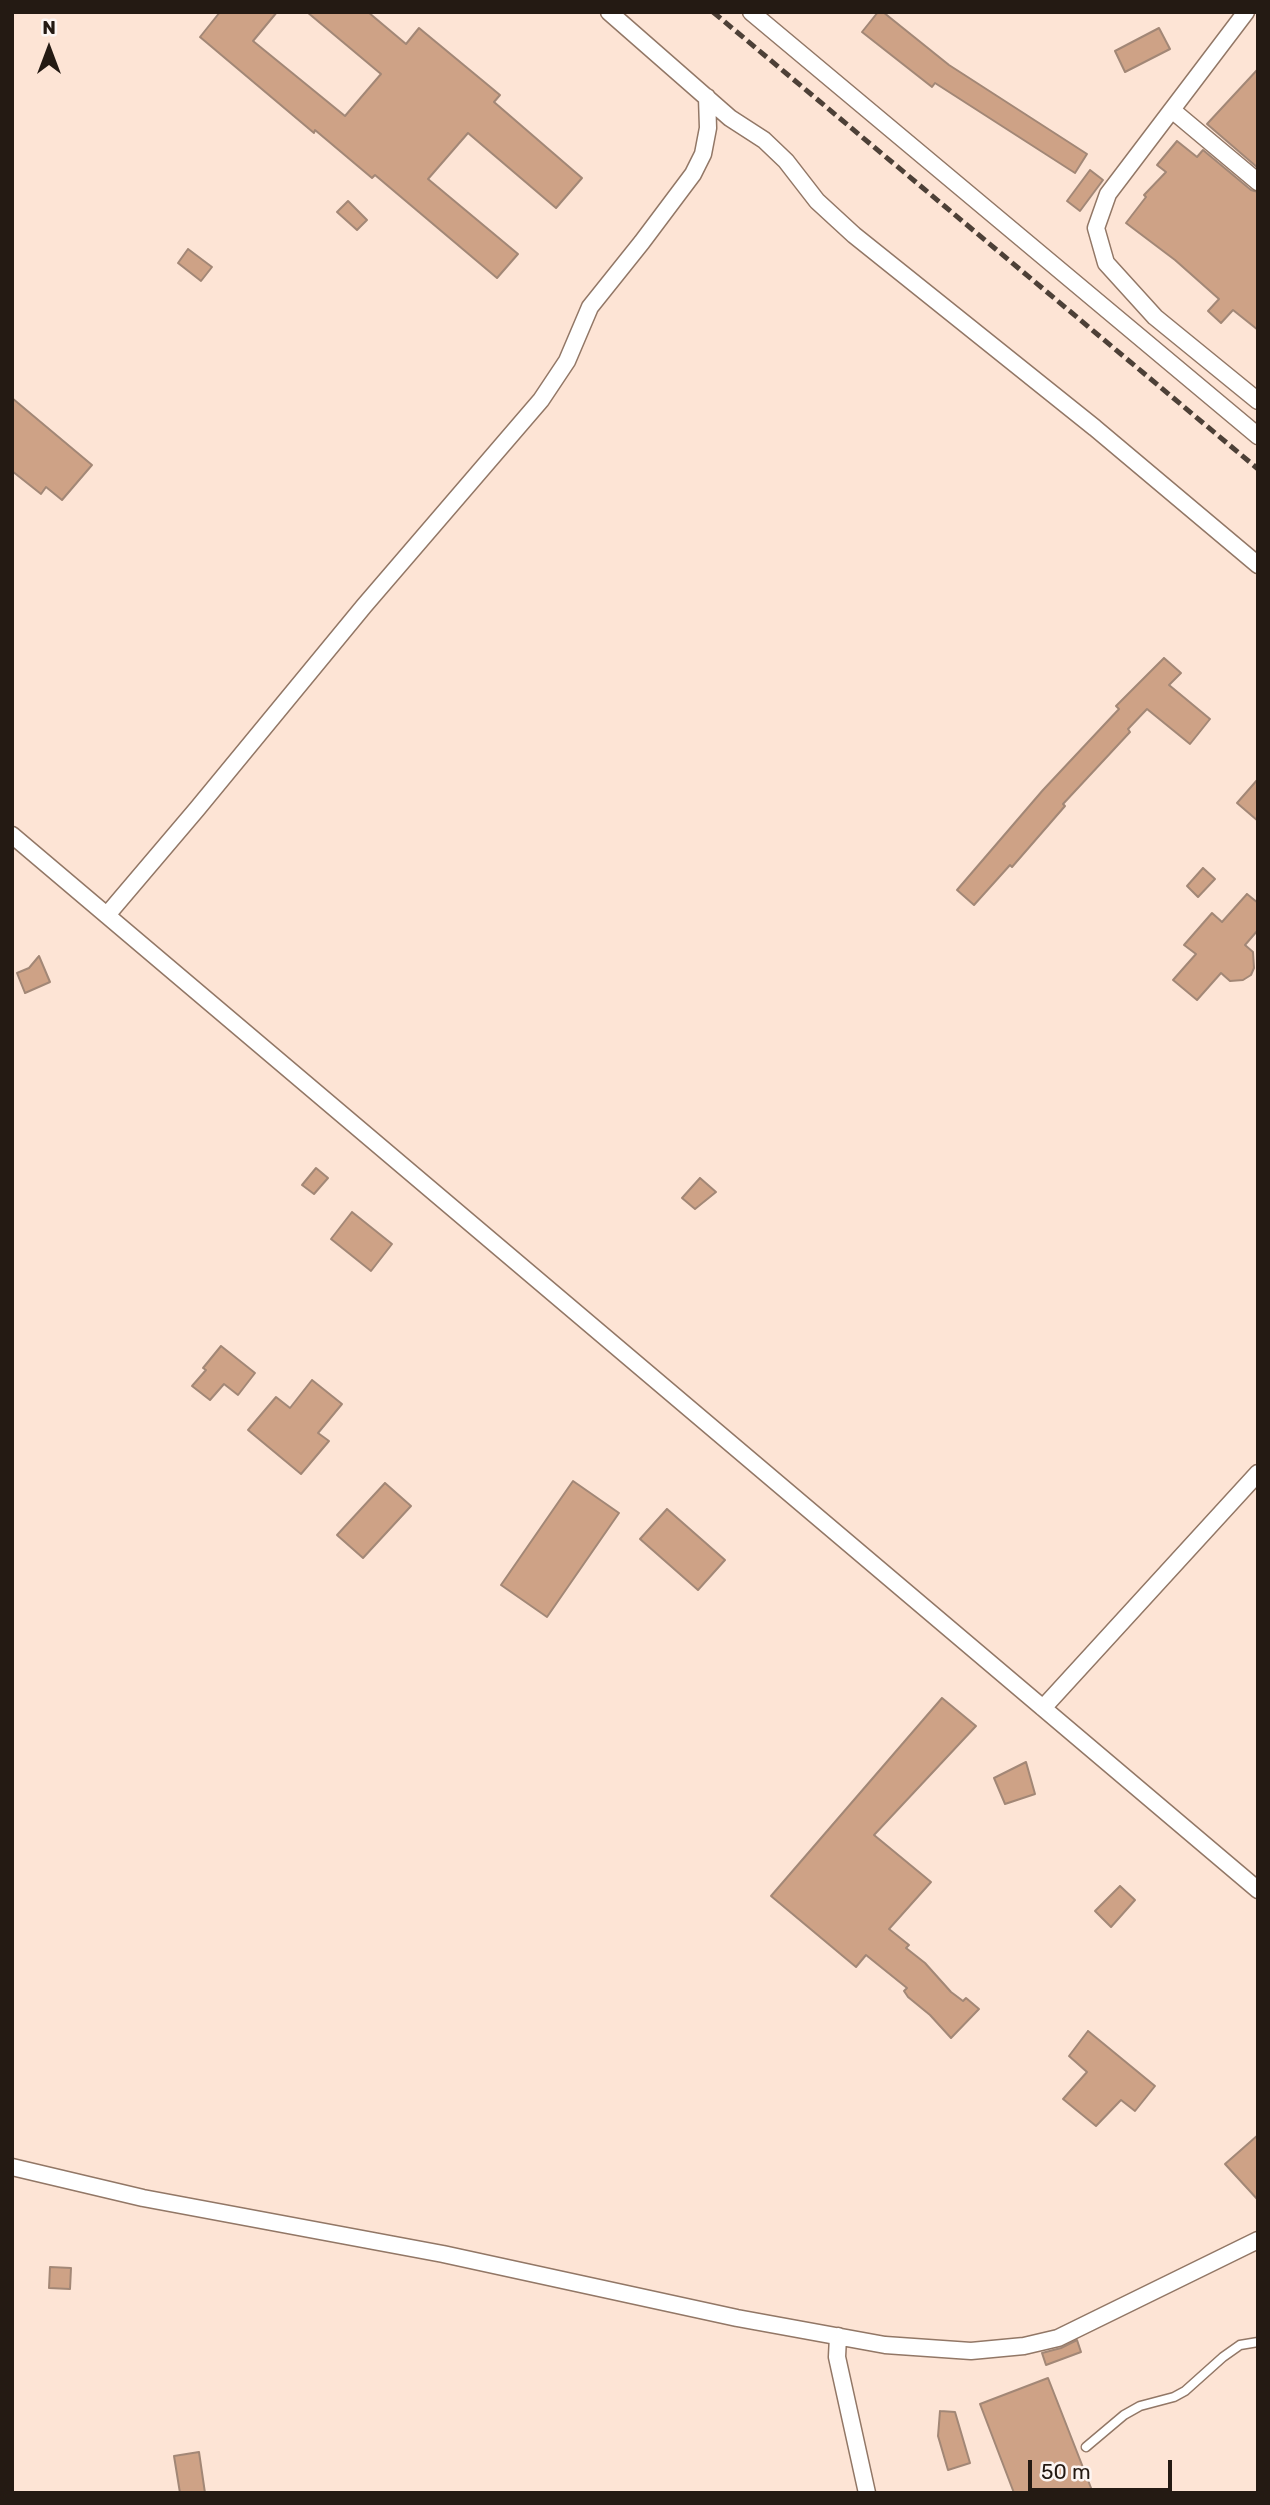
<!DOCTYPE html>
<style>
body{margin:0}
#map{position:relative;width:1270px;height:2505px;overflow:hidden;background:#fde4d5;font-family:Rubik,sans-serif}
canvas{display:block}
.frame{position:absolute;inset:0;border:14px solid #241a13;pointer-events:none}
.north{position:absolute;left:14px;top:14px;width:70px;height:70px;-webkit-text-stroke:5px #fcf5f2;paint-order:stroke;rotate:0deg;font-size:19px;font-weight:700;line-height:28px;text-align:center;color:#241a13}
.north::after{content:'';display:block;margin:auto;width:24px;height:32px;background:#241a13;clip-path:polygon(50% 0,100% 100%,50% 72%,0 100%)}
.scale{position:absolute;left:1028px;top:2460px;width:144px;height:32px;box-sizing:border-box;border:4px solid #241a13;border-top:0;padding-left:9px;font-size:21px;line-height:24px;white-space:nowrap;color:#241a13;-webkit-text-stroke:5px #fcf5f2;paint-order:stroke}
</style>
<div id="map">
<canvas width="1270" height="2505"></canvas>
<div class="frame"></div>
<div class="north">N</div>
<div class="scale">50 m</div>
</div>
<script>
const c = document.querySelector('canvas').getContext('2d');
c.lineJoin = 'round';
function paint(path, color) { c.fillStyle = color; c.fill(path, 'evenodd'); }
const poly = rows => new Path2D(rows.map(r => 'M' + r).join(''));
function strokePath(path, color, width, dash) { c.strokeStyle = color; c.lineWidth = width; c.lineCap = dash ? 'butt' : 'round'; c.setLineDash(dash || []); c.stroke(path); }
const building = poly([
 [220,12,277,12,253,41,345,116,381,74,307,12,368,12,406,44,419,28,500,95,494,102,582,178,556,208,468,133,428,179,518,254,497,278,375,175,372,178,315,130,314,133,200,37,220,12],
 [878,12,883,12,949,65,1087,154,1075,173,935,83,932,87,862,32,878,12],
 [1159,28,1170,49,1125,72,1115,51,1159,28],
 [1258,69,1258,168,1207,124,1258,69],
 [1177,141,1197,157,1203,150,1251,190,1258,192,1258,330,1233,310,1221,323,1208,311,1219,299,1175,260,1126,223,1146,197,1144,195,1166,172,1157,165,1177,141],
 [1090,170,1103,180,1080,211,1067,201,1090,170],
 [348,201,367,220,357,230,337,212,348,201],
 [188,249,212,267,201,281,178,263,188,249],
 [12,398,92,465,62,500,46,487,41,494,12,471,12,398],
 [1164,658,1181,673,1169,685,1210,719,1190,744,1147,709,1128,729,1130,732,1063,804,1065,806,1012,867,1010,865,974,905,957,890,1043,790,1119,709,1116,706,1164,658],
 [1258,779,1258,821,1237,803,1258,779],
 [1203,868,1215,879,1198,897,1187,886,1203,868],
 [1247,894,1258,903,1258,930,1245,945,1253,952,1254,968,1251,975,1243,980,1230,981,1221,973,1197,1000,1173,980,1196,954,1184,945,1212,913,1222,922,1247,894],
 [39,956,50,982,25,993,17,973,29,968,39,956],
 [316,1168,328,1178,314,1194,302,1185,316,1168],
 [700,1178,716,1192,695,1209,682,1198,700,1178],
 [352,1212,392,1244,371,1271,331,1239,352,1212],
 [221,1346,255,1373,238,1395,224,1384,210,1400,192,1386,206,1370,203,1368,221,1346],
 [312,1380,342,1404,318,1433,329,1441,301,1474,248,1430,276,1397,290,1408,312,1380],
 [573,1481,619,1513,547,1617,501,1585,573,1481],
 [385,1483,411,1506,363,1558,337,1535,385,1483],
 [667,1509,725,1560,698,1590,640,1539,667,1509],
 [942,1698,976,1726,874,1835,931,1882,889,1929,909,1945,906,1948,925,1963,951,1992,963,2001,966,1998,979,2009,951,2038,930,2015,908,1997,904,1991,907,1988,866,1955,856,1967,771,1896,942,1698],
 [1026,1762,1035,1794,1005,1804,994,1778,1026,1762],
 [1120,1886,1135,1900,1111,1927,1095,1911,1120,1886],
 [1088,2031,1155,2086,1135,2111,1121,2100,1096,2126,1063,2099,1087,2072,1069,2056,1088,2031],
 [1258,2135,1258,2200,1225,2164,1258,2135],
 [50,2267,71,2268,70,2289,49,2288,50,2267],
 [1077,2340,1081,2352,1046,2365,1042,2353,1061,2348,1077,2340],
 [1048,2378,1093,2493,1014,2493,980,2404,1048,2378],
 [940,2411,955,2412,970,2463,948,2470,938,2436,940,2411],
 [199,2452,205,2493,180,2493,174,2456,199,2452]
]);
paint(building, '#cea286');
strokePath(building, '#a28776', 2);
const lane = poly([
 [1086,2447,1124,2415,1140,2406,1174,2397,1185,2391,1223,2357,1240,2345,1258,2342]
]);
const street = poly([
 [609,12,730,118,764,140,786,161,817,201,854,235,1095,428,1258,565],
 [751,12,1258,436],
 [1246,12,1108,194,1096,228,1106,263,1155,317,1258,401],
 [1172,110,1258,182],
 [12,835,1258,1890],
 [107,915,197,809,364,606,541,400,567,361,590,307,642,242,693,174,703,154,708,128,707,97],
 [1043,1708,1258,1473],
 [12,2167,143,2198,443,2254,737,2318,885,2345,971,2351,1024,2346,1058,2338,1258,2240],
 [838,2336,837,2357,867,2493]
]);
strokePath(lane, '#927766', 11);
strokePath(street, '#927766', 19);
strokePath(lane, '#fff', 8);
strokePath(street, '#fff', 16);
strokePath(poly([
 [713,12,1258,469]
]), '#4d4037', 5, [10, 5]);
</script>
